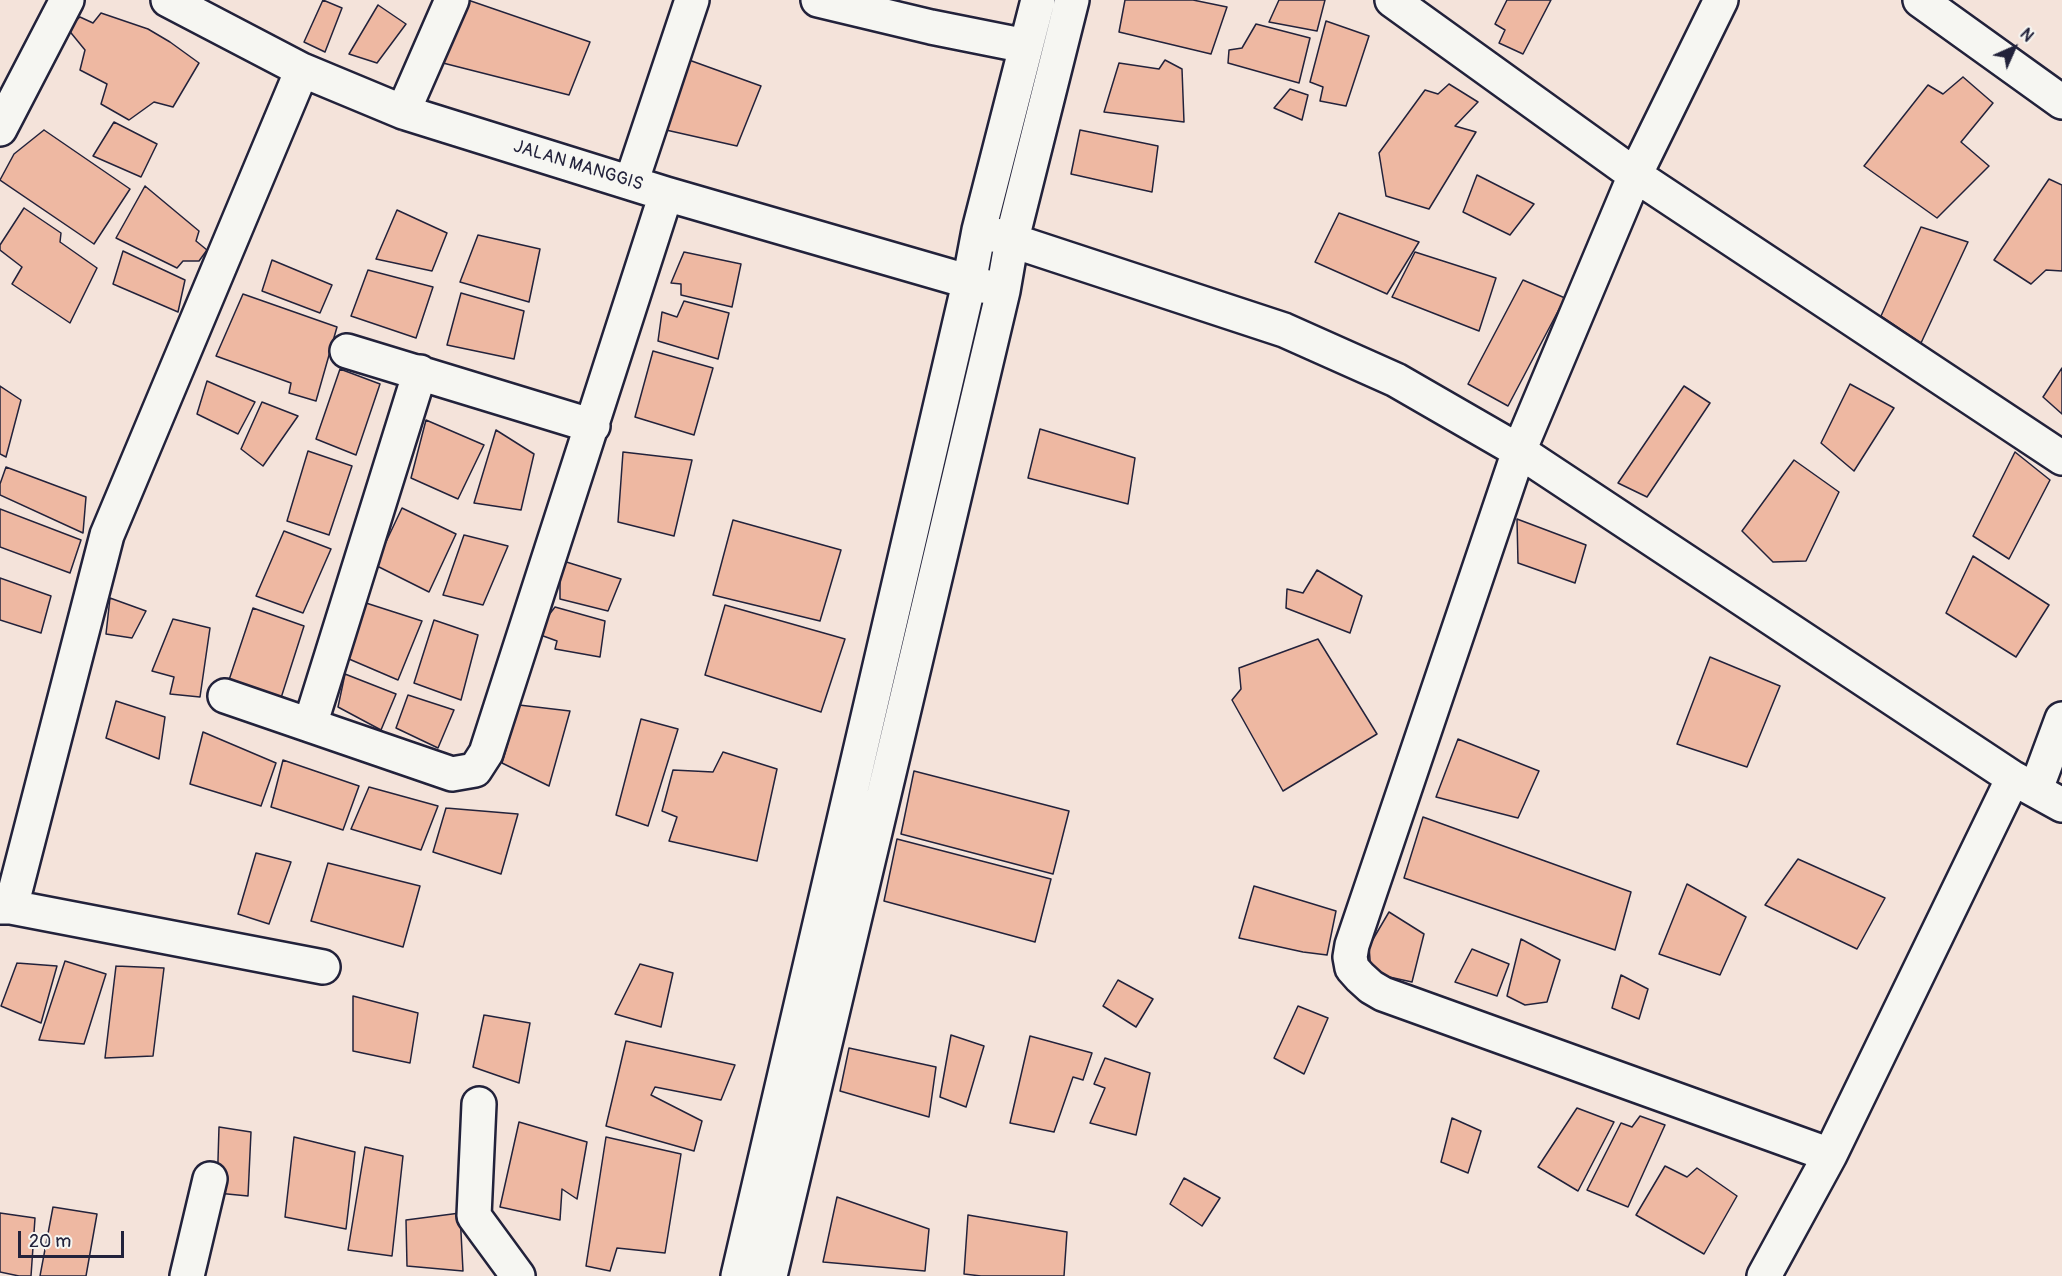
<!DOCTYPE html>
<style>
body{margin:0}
#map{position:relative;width:2062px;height:1276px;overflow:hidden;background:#f4e3da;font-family:Pangolin,sans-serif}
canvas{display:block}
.north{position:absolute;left:1984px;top:18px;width:60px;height:60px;-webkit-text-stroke:4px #f6f6f2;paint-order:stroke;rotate:45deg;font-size:16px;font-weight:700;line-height:24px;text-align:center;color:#22223b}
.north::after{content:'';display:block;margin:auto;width:21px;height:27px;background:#22223b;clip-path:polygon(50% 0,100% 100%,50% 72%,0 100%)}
.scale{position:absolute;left:18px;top:1231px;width:106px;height:27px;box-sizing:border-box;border:3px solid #22223b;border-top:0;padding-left:8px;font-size:18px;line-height:21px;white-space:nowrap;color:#22223b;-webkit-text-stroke:4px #f6f6f2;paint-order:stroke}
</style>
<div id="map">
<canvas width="2062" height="1276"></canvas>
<div class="north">N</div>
<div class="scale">20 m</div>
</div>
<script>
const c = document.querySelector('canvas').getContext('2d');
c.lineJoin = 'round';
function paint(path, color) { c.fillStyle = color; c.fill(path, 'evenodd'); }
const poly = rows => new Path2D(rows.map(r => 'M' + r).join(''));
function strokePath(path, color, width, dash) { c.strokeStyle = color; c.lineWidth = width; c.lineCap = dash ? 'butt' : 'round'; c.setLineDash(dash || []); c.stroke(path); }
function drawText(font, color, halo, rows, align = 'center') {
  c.font = font + ' Pangolin,sans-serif'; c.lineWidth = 4.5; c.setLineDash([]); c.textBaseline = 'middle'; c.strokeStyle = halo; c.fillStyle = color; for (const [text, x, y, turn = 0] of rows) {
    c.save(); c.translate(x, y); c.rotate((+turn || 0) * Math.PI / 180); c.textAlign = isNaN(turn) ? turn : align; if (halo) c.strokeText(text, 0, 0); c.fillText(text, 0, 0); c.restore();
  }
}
const building = poly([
 [323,0,342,8,325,52,304,42,323,0],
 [468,0,590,42,569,95,439,62,468,0],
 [1125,0,1193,0,1227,7,1211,54,1119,32,1125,0],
 [1279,0,1325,0,1317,31,1269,22,1279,0],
 [1507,0,1551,0,1523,54,1499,43,1505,30,1495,24,1507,0],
 [378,5,406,24,377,63,349,54,378,5],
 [101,13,148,29,170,42,199,63,173,107,154,102,129,120,101,104,107,84,80,70,85,50,67,28,80,17,93,23,101,13],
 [1326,21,1369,36,1346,106,1320,101,1323,87,1310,82,1326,21],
 [1256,24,1310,38,1299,83,1228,63,1229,50,1242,48,1256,24],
 [689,60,761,86,737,146,666,130,689,60],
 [1165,60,1182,69,1184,122,1104,112,1119,63,1159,69,1165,60],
 [1963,77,1993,103,1961,142,1989,166,1937,218,1864,166,1928,85,1943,94,1963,77],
 [1449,84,1478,102,1455,126,1476,132,1429,209,1386,196,1379,153,1425,90,1438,94,1449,84],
 [1290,89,1308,95,1302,120,1274,108,1290,89],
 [114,122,157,144,141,177,93,156,114,122],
 [44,130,130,189,94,244,0,180,14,154,44,130],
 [1080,130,1158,146,1152,192,1071,174,1080,130],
 [1477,175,1534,204,1510,235,1463,212,1477,175],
 [2049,179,2062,185,2062,271,2046,270,2031,284,1994,260,2049,179],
 [145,186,199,231,196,241,207,250,199,261,183,261,177,268,116,238,145,186],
 [24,208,61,233,60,242,97,268,70,323,12,284,22,267,0,250,0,245,24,208],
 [397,210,447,233,432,271,376,259,397,210],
 [1339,213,1419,242,1387,294,1315,262,1339,213],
 [1921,227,1968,242,1921,343,1881,316,1921,227],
 [478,235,540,249,529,302,460,282,478,235],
 [123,251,185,280,178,312,113,284,123,251],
 [684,252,741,264,732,307,681,295,681,284,671,283,684,252],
 [1415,252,1496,278,1479,331,1392,297,1415,252],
 [272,260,332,285,320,313,262,291,272,260],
 [368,270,433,287,416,338,351,316,368,270],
 [1523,280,1565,298,1508,406,1468,384,1523,280],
 [461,293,524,311,514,359,447,345,461,293],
 [243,294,337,327,316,401,289,393,291,383,216,356,243,294],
 [684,301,729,313,718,359,658,341,662,312,677,317,684,301],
 [653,351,713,368,694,435,635,417,653,351],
 [2062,368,2062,414,2043,397,2062,368],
 [340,369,380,384,356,455,316,439,340,369],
 [207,381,255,402,238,434,197,414,207,381],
 [1850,384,1894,408,1854,471,1821,443,1850,384],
 [0,386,21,400,6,457,0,454,0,386],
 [1684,386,1710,403,1647,497,1618,483,1684,386],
 [262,402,298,416,263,466,241,449,262,402],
 [426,420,484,445,458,499,411,478,426,420],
 [1040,429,1135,458,1128,504,1028,478,1040,429],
 [496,430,534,454,521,510,474,503,496,430],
 [308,451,352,466,329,535,287,521,308,451],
 [623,452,692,460,674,536,618,522,623,452],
 [2015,452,2050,480,2009,559,1973,536,2015,452],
 [1794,460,1839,492,1806,561,1773,562,1742,531,1794,460],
 [6,467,86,497,83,533,0,495,0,484,6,467],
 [402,508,456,534,429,592,375,565,402,508],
 [0,509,81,540,70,573,0,547,0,509],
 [1517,519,1586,545,1575,583,1518,563,1517,519],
 [733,520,841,550,820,621,713,595,733,520],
 [284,531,331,549,303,613,256,596,284,531],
 [464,535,508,546,483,605,443,595,464,535],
 [1973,556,2049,605,2016,657,1946,613,1973,556],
 [560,560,621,579,608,611,560,599,560,560],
 [1317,570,1362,596,1350,633,1286,608,1287,589,1303,593,1317,570],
 [0,578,51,596,41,633,0,620,0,578],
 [110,598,146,611,132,638,106,634,110,598],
 [366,603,422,621,398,680,349,659,366,603],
 [725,605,845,639,821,712,705,675,725,605],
 [555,607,605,621,600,657,555,649,557,641,535,633,555,607],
 [253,608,304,626,281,698,229,680,253,608],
 [173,619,210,628,200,697,170,694,174,677,152,671,173,619],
 [434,620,478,635,461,700,414,683,434,620],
 [1318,639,1377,734,1283,791,1232,700,1241,689,1239,668,1318,639],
 [1710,657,1780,686,1747,767,1677,744,1710,657],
 [345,674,396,694,381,730,338,707,345,674],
 [408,695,454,710,438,748,396,728,408,695],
 [116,701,165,717,159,759,106,738,116,701],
 [519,705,570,711,549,786,502,763,519,705],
 [641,719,678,729,648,826,616,815,641,719],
 [203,732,276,763,261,806,190,784,203,732],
 [1458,739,1539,771,1518,818,1436,797,1458,739],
 [723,752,777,769,757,861,669,841,677,817,662,811,673,770,713,772,723,752],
 [283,760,359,786,343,830,271,807,283,760],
 [914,771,1069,811,1053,874,901,834,914,771],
 [369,787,438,806,421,850,351,829,369,787],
 [446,808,518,814,501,874,433,852,446,808],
 [1423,817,1631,892,1615,950,1404,878,1423,817],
 [897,839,1051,879,1035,942,884,901,897,839],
 [256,853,291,862,269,924,238,914,256,853],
 [1798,859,1885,898,1857,949,1765,905,1798,859],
 [328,863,420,886,403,947,311,921,328,863],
 [1687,884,1746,917,1720,975,1659,954,1687,884],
 [1254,886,1336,911,1327,955,1303,952,1239,938,1254,886],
 [1389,912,1424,934,1412,982,1371,973,1369,946,1389,912],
 [1521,939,1560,960,1547,1002,1525,1005,1507,996,1521,939],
 [1472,949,1509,964,1497,996,1455,982,1472,949],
 [65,961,106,974,84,1044,39,1040,65,961],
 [17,963,57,966,41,1023,1,1006,17,963],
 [640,964,673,973,661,1027,615,1014,640,964],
 [116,966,164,968,153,1056,105,1058,116,966],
 [1621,975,1648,989,1639,1019,1612,1008,1621,975],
 [1118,980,1153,999,1136,1027,1103,1006,1118,980],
 [353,996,418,1013,410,1063,353,1051,353,996],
 [1298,1006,1328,1018,1304,1074,1274,1058,1298,1006],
 [484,1015,530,1023,519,1083,473,1067,484,1015],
 [951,1035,984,1046,966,1107,940,1097,951,1035],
 [1030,1036,1092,1053,1083,1080,1073,1077,1054,1132,1010,1123,1030,1036],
 [626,1041,735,1065,721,1100,655,1087,651,1095,702,1121,694,1151,606,1126,626,1041],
 [849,1048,936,1067,929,1117,840,1091,849,1048],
 [1105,1058,1150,1073,1136,1135,1090,1123,1105,1088,1094,1084,1105,1058],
 [1577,1108,1614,1122,1578,1191,1538,1167,1577,1108],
 [1640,1116,1665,1125,1628,1207,1587,1190,1621,1123,1632,1127,1640,1116],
 [1452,1118,1481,1131,1468,1173,1441,1162,1452,1118],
 [519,1122,587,1142,577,1199,562,1189,560,1220,500,1207,519,1122],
 [219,1127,251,1132,248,1196,217,1193,219,1127],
 [294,1137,355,1152,346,1229,285,1217,294,1137],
 [606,1137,681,1154,665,1253,617,1248,610,1271,586,1266,606,1137],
 [365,1147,403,1156,392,1256,348,1250,365,1147],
 [1665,1166,1687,1177,1697,1168,1737,1196,1704,1254,1636,1215,1665,1166],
 [1184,1178,1220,1198,1202,1226,1170,1204,1184,1178],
 [837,1197,929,1229,925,1271,823,1262,837,1197],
 [53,1207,97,1214,86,1276,40,1276,53,1207],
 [0,1213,35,1218,31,1276,19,1276,0,1272,0,1213],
 [460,1213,463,1271,407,1266,406,1220,460,1213],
 [968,1215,1067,1232,1064,1276,981,1276,964,1274,968,1215]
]);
paint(building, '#eeb8a2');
strokePath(building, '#22223b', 1.5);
const minor = poly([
 [168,0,302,70,403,112,666,194,991,288],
 [818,0,931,27,1026,46],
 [1392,0,1635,175,2062,458],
 [1721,0,1635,175,1519,451,1352,945,1350,957,1352,968,1360,977,1371,987,1383,994,1830,1155],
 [1920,0,2062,102],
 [403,112,452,0],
 [0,129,67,0],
 [631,183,692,0],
 [992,234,1284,330,1396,380,1519,451,2013,778,2062,805],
 [347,351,593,426],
 [225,696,452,774,475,770,486,753,666,194],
 [310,725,420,372],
 [2036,789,2062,719],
 [0,907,11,907,323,967],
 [11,907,107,535,302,70],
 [479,1104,474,1216,518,1276],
 [187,1276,210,1179],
 [738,1276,969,283,979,230,1038,0],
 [770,1276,1003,291,1012,239,1072,0],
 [1764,1276,1830,1155,2013,778]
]);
strokePath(minor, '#22223b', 38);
strokePath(minor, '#f6f6f2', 33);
drawText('18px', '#22223b', '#f6f6f2', [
 ["JALAN MANGGIS",578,166,17]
]);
</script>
